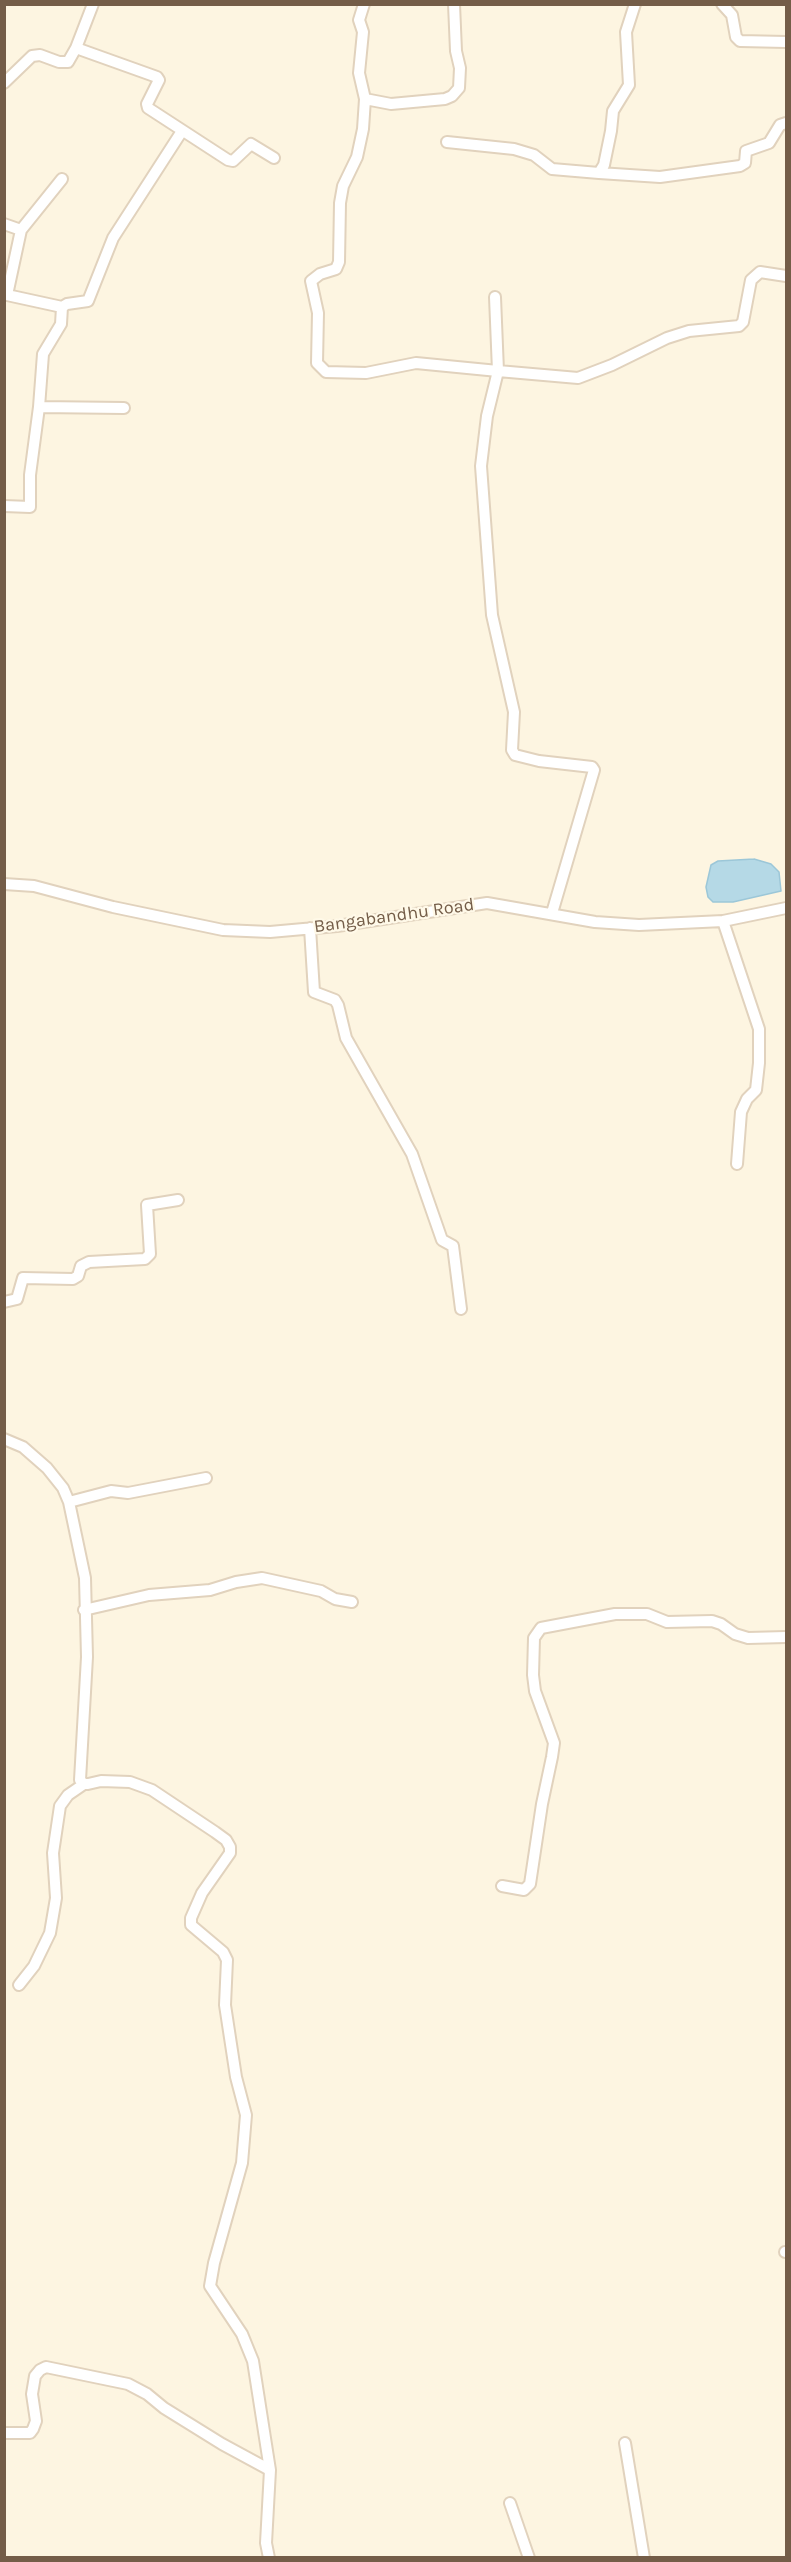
<!DOCTYPE html>
<style>
body{margin:0}
#map{position:relative;width:791px;height:2562px;overflow:hidden;background:#fdf5e1;font-family:Karla,sans-serif}
canvas{display:block}
.frame{position:absolute;inset:0;border:6px solid #745d48;pointer-events:none}
</style>
<div id="map">
<canvas width="791" height="2562"></canvas>
<div class="frame"></div>
</div>
<script>
const c = document.querySelector('canvas').getContext('2d');
c.lineJoin = 'round';
function paint(path, color) { c.fillStyle = color; c.fill(path, 'evenodd'); }
const poly = rows => new Path2D(rows.map(r => 'M' + r).join(''));
function strokePath(path, color, width, dash) { c.strokeStyle = color; c.lineWidth = width; c.lineCap = dash ? 'butt' : 'round'; c.setLineDash(dash || []); c.stroke(path); }
function drawText(font, color, halo, rows, align = 'center') {
  c.font = font + ' Karla,sans-serif'; c.lineWidth = 4.5; c.setLineDash([]); c.textBaseline = 'middle'; c.strokeStyle = halo; c.fillStyle = color; for (const [text, x, y, turn = 0] of rows) {
    c.save(); c.translate(x, y); c.rotate((+turn || 0) * Math.PI / 180); c.textAlign = isNaN(turn) ? turn : align; if (halo) c.strokeText(text, 0, 0); c.fillText(text, 0, 0); c.restore();
  }
}
const water = poly([
 [754,859,771,864,779,872,781,891,733,902,713,902,708,897,706,887,711,865,718,861,754,859]
]);
paint(water, '#b5d9e6');
strokePath(water, '#9cc7d8', 1.5);
const minor = poly([
 [93,4,76,48,157,77,159,80,147,104,148,108,228,160,233,161,251,144,274,158],
 [364,4,359,20,363,32,359,73,365,99,391,104,445,99,452,96,459,88,460,68,456,51,454,4],
 [722,4,732,15,736,37,740,41,786,42],
 [4,83,32,56,40,55,59,62,68,62,76,48],
 [365,99,363,129,357,157,343,186,340,203,339,262,336,269,320,274,311,281,318,313,317,363,326,372,366,373,416,363,498,371,495,297],
 [447,142,514,149,534,155,552,169,599,173,604,165,611,131,613,111,629,85,626,32,635,4],
 [599,173,660,177,740,166,745,163,746,151,769,143,780,125,786,123],
 [4,224,21,230,7,295,62,307,61,324,43,354,39,407,30,475,30,507,4,506],
 [21,230,62,179],
 [62,307,67,304,88,301,113,238,182,131],
 [39,407,124,408],
 [4,884,34,886,113,907,223,930,270,932,337,926,487,903,595,922,639,925,723,921,786,908],
 [552,913,594,770,592,767,539,761,515,755,512,750,514,712,492,615,481,466,487,416,498,371,578,378,612,365,667,338,689,331,739,326,743,322,751,280,760,272,786,276],
 [723,921,759,1029,759,1063,756,1090,747,1099,741,1112,737,1164],
 [310,928,314,992,335,1000,338,1005,346,1038,412,1154,442,1240,453,1246,461,1309],
 [4,1302,17,1299,23,1278,73,1279,78,1276,81,1266,89,1262,145,1259,150,1254,147,1205,178,1200],
 [4,1439,23,1447,47,1468,63,1488,69,1502,85,1578,87,1657,80,1780,84,1784,88,1784,101,1781,130,1782,152,1790,215,1832,226,1840,230,1847,230,1853,202,1893,191,1918,191,1925,223,1952,227,1960,225,2005,236,2077,246,2115,242,2163,214,2263,210,2286,242,2334,253,2361,270,2470,266,2543,269,2558],
 [69,1502,111,1491,128,1493,206,1478],
 [84,1610,149,1595,210,1590,236,1582,262,1578,321,1591,335,1599,352,1602],
 [502,1886,524,1890,530,1884,542,1804,552,1757,554,1743,535,1691,533,1675,534,1638,541,1628,615,1614,647,1614,667,1622,712,1621,721,1624,735,1634,748,1638,786,1637],
 [19,1985,34,1966,50,1933,56,1898,53,1853,60,1806,68,1795,84,1784],
 [785,2252,786,2252],
 [4,2433,30,2433,33,2429,36,2421,32,2394,35,2376,40,2370,46,2367,128,2384,147,2394,164,2408,222,2444,270,2470],
 [625,2443,644,2558],
 [510,2503,529,2558]
]);
strokePath(minor, '#e1d2bd', 14);
strokePath(minor, '#fff', 10);
drawText('18px', '#745d48', '#fff9e8', [
 ["Bangabandhu Road",394,916,-8]
]);
</script>
